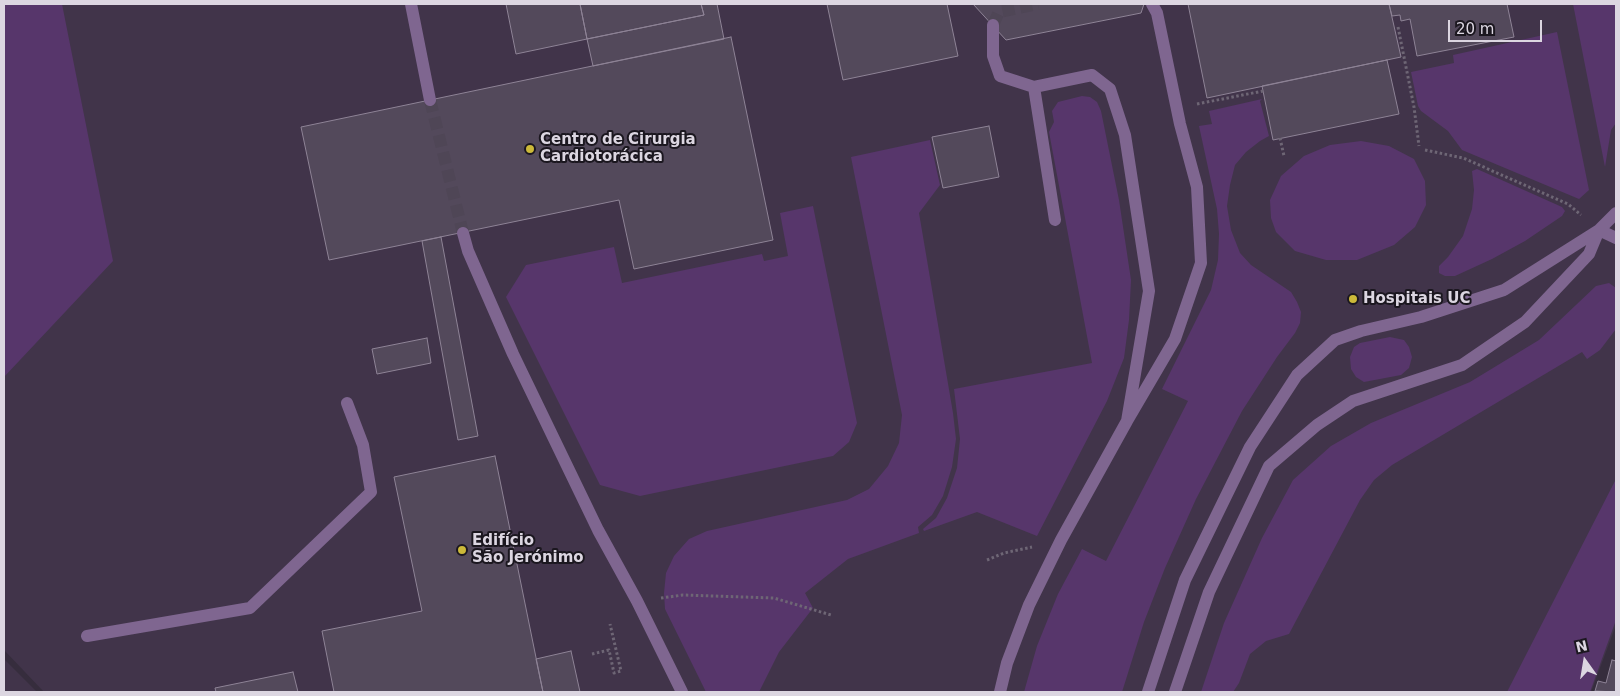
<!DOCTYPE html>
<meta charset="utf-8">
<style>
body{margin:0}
#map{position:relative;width:1620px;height:696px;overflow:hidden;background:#362d3d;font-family:"DejaVu Sans",sans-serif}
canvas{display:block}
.frame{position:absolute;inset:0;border:5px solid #dcd6e1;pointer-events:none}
.north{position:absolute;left:1560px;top:636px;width:50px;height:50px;-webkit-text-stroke:4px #1b171f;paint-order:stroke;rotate:347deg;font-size:14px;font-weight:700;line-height:20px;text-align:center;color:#dcd6e1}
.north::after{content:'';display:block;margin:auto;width:18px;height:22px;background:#dcd6e1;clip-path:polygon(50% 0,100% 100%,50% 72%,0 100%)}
.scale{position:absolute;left:1448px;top:20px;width:94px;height:22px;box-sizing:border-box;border:2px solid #dcd6e1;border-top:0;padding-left:6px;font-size:15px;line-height:18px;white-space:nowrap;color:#dcd6e1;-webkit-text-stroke:4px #1b171f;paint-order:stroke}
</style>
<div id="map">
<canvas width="1620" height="696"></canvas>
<div class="frame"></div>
<div class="north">N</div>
<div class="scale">20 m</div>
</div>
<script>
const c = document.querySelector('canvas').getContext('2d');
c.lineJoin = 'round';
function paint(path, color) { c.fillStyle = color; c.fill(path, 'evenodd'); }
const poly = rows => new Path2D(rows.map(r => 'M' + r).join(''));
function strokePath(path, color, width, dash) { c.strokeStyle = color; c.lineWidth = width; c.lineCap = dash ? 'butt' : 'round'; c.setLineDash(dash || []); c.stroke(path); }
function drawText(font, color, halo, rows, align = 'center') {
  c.font = font + ' "DejaVu Sans",sans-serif'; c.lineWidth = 4; c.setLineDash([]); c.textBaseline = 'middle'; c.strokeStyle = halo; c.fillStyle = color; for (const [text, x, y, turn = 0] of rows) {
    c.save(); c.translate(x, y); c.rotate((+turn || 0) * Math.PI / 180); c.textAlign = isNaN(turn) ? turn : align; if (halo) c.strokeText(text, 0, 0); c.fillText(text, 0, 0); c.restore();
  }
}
paint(poly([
 [4,4,1616,4,1616,625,1591,692,44,692,4,650],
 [4,659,37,692,4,692]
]), '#41344a');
paint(poly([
 [4,4,62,4,113,261,4,377],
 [1573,4,1616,4,1616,123,1611,130,1605,167],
 [1557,32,1589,190,1579,199,1462,150,1448,131,1421,111,1418,106,1411,72,1454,63,1453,55],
 [1082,96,1090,97,1097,102,1101,111,1119,200,1131,280,1129,320,1124,358,1107,401,1037,536,977,512,924,531,923,529,936,518,947,498,957,468,960,439,954,389,1092,363,1049,132,1054,122,1052,111,1058,102],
 [1262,99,1260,101,1269,136,1260,141,1246,152,1235,165,1230,185,1227,206,1231,230,1240,253,1251,265,1291,292,1297,302,1301,312,1300,323,1295,333,1277,357,1242,411,1196,499,1165,568,1144,622,1122,692,1024,692,1037,646,1058,594,1082,549,1106,561,1188,401,1162,389,1211,290,1218,260,1219,234,1217,209,1199,126,1212,124,1209,111],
 [930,140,940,185,919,213,953,413,956,439,952,467,943,496,932,515,918,527,919,533,848,559,805,593,813,608,779,652,759,692,706,692,665,609,664,593,666,573,674,556,689,539,707,531,847,500,869,489,888,466,899,443,902,415,851,157],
 [1361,141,1389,146,1414,159,1425,181,1426,205,1415,227,1394,245,1357,260,1326,260,1295,251,1276,232,1271,218,1270,200,1281,176,1304,156,1330,145],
 [1477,169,1562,207,1565,211,1562,216,1525,241,1492,259,1455,276,1445,276,1439,273,1439,266,1448,257,1463,236,1472,209,1474,190,1472,171],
 [813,206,857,423,849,442,833,456,640,496,600,485,506,297,526,265,614,247,622,283,762,254,764,261,788,256,780,213],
 [1609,283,1616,288,1616,329,1600,350,1587,359,1582,352,1392,465,1374,480,1360,500,1289,634,1266,641,1250,654,1239,683,1233,692,1201,692,1224,623,1262,538,1293,480,1331,446,1371,423,1470,382,1539,340,1596,286],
 [1390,337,1404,340,1409,347,1412,357,1409,368,1401,375,1364,382,1356,377,1351,369,1350,357,1354,347,1360,343],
 [1616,479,1616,620,1590,692,1507,692]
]), '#57366b');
const building = poly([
 [506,4,580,4,587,39,516,54,506,4],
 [580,4,701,4,704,15,587,39,580,4],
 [701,4,717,4,724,39,593,66,587,39,704,15,701,4],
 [827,4,947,4,958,56,843,80,827,4],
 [973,4,1144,4,1141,13,1006,40,973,4],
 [1188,4,1389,4,1401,57,1207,98,1188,4],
 [1389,4,1507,4,1514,37,1417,56,1410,19,1401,21,1400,15,1392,16,1389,4],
 [731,37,773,240,634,269,619,200,329,260,301,127,731,37],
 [1387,60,1399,114,1273,140,1262,86,1387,60],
 [989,126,999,177,943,188,932,137,989,126],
 [441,237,478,436,458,440,422,241,441,237],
 [427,338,431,363,377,374,372,349,427,338],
 [495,456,543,692,334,692,322,631,422,611,394,477,495,456],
 [571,651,580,692,543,692,536,659,571,651],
 [1612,660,1616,661,1616,692,1595,691,1598,681,1606,683,1612,660],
 [293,672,298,692,216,692,215,688,293,672]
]);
paint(building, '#53495b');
strokePath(building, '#8e8396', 1);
strokePath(poly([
 [993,25,999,12,1038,4],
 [430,100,463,233]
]), '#4f4656', 12, [12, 6]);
strokePath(poly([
 [1398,27,1414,107,1419,146],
 [1197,104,1263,91],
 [1280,138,1284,156],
 [1425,150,1463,158,1568,204,1581,215],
 [987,560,1004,553,1032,547],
 [661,598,683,595,774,598,831,615],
 [592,654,609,650,614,673,621,671,610,624]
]), '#6e6675', 3, [2.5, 2.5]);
strokePath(poly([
 [411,4,430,100],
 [993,25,993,56,1000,76,1034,87,1092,75,1110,89,1125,135,1149,291,1127,421,1175,339,1201,263,1197,187,1180,124,1157,13,1152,4],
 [1034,87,1055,220],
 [1599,230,1616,238],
 [463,233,468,251,513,354,598,530,637,601,682,692],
 [87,636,250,608,371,492,363,445,347,403],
 [1000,692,1007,663,1029,605,1061,540,1127,421],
 [1148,692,1185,580,1250,447,1297,375,1335,340,1361,331,1421,317,1504,290,1599,230,1616,213],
 [1175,692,1209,592,1269,466,1317,425,1353,401,1462,365,1525,322,1589,254,1599,230]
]), '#7f6690', 12);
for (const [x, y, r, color] of [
 [530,149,5,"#ccb939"],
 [1353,299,5,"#ccb939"],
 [462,550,5,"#ccb939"]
]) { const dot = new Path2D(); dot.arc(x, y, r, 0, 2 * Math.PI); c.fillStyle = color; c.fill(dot); strokePath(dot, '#1b171f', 2); }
drawText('bold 15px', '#dcd6e1', '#1b171f', [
 ["Centro de Cirurgia",540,140],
 ["Cardiotorácica",540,157],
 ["Hospitais UC",1363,299],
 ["Edifício",472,541],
 ["São Jerónimo",472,558]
], 'left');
</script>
